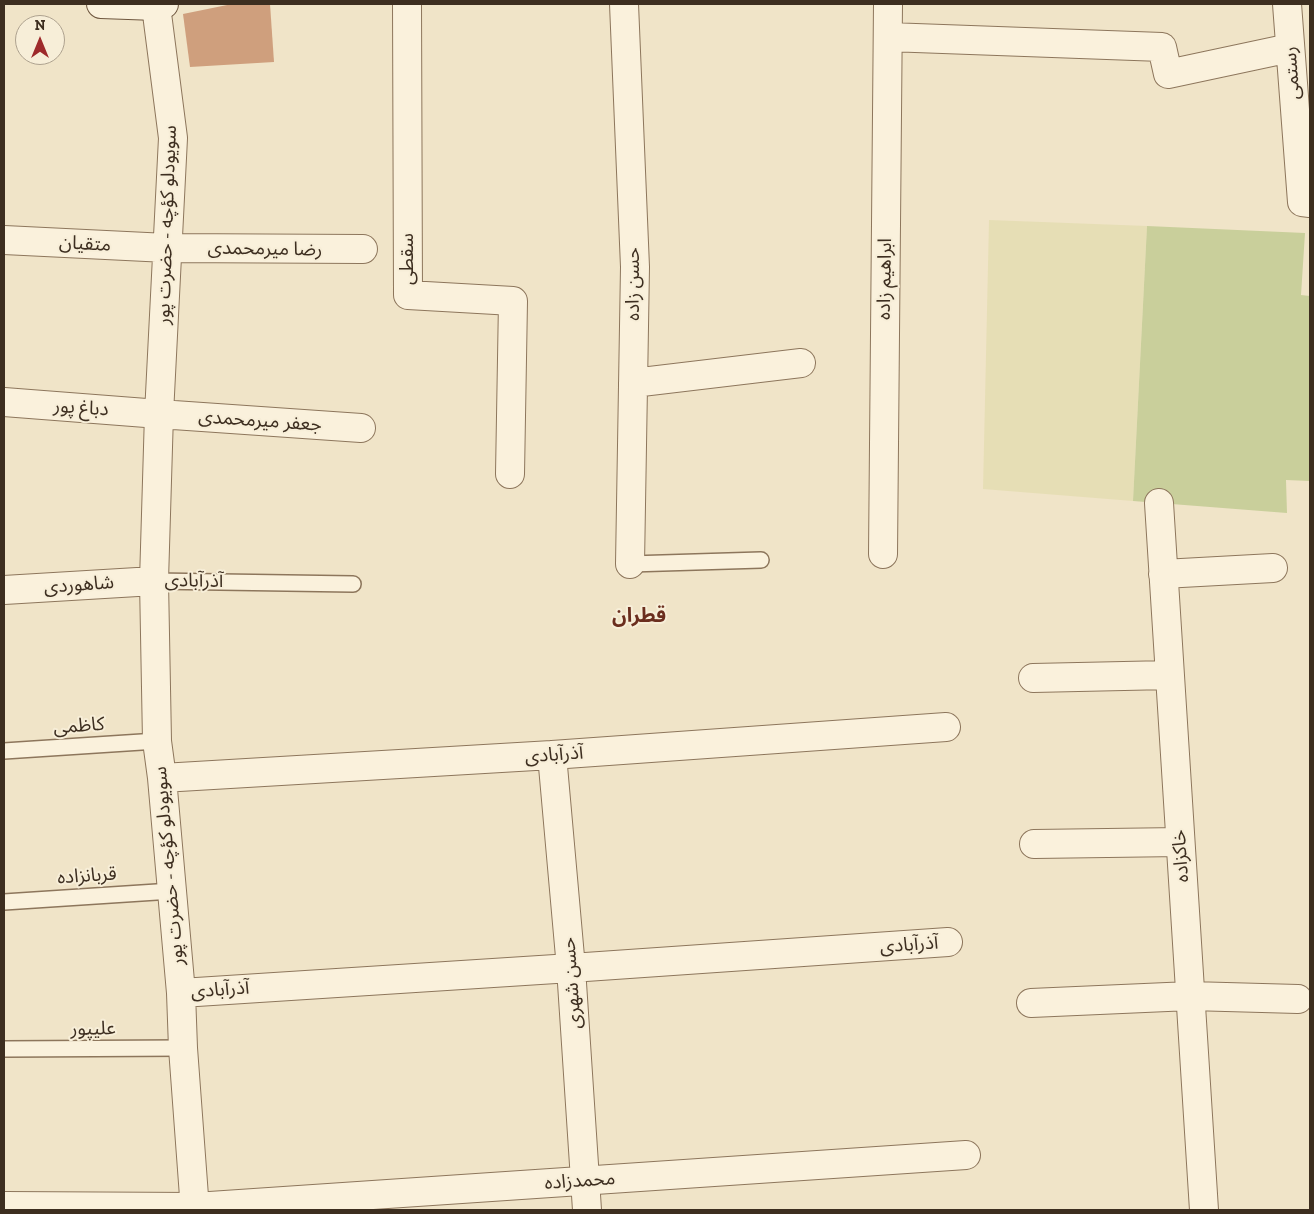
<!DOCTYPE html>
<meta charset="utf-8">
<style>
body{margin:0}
#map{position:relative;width:1314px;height:1214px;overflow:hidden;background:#f0e4c8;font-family:"Zilla Slab",serif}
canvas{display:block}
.frame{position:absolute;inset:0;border:5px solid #3d2e20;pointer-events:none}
.north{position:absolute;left:15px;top:15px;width:50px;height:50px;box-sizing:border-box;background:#f7eed8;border:1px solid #ada18e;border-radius:50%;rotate:0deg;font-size:14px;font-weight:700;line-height:20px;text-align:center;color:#3d2e20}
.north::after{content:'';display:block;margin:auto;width:18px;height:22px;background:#9e2a2b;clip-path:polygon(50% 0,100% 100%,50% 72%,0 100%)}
</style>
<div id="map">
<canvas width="1314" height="1214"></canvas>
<div class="frame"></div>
<div class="north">N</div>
</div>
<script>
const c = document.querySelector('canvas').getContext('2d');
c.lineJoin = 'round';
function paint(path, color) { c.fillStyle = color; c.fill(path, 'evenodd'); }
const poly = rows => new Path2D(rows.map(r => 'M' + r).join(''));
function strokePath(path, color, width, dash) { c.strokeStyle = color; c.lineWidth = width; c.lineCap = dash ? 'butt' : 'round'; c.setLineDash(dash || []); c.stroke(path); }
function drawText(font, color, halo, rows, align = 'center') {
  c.font = font + ' "Zilla Slab","Noto Sans Arabic",serif'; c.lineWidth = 4; c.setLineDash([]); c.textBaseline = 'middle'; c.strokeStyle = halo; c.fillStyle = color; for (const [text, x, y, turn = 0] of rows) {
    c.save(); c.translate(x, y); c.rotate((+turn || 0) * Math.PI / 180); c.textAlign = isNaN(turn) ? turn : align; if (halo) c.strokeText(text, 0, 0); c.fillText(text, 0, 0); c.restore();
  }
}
paint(poly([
 [989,220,1147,226,1133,501,983,489]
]), '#e6deb5');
paint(poly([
 [1147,226,1305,233,1301,295,1310,296,1310,481,1286,480,1287,513,1133,501]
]), '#c9cf9b');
paint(poly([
 [232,4,270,4,274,62,190,67,183,14]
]), '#cf9f7d');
const service = poly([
 [630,564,761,560],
 [154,581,353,584],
 [4,751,157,741],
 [4,902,172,891],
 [4,1049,183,1048]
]);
const minor = poly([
 [407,4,408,295,513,301,510,474],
 [624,4,635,267,630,564],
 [1287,4,1302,202,1310,203],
 [156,6,173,138,159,414,154,581,157,741,162,778,181,993,183,1048,195,1210],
 [888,37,1162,47,1168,74,1290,48],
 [4,240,167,248,363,249],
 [633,383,801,363],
 [4,402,159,414,361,428],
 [1159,503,1204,1210],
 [883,554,888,4],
 [1163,574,1273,568],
 [4,590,154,581],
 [1033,678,1169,675],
 [552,755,571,968,587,1210],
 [162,778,552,755,946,727],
 [1034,844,1180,842],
 [181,993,571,968,948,942],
 [1031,1003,1190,996,1298,999],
 [4,1206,195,1207,966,1155]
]);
const secondary = poly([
 [101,4,156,6,164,4]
]);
strokePath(service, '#8d765c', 18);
strokePath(minor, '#8d765c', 30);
strokePath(secondary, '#6f573f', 30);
strokePath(service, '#faf1dc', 15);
strokePath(minor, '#faf1dc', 28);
strokePath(secondary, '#faf1dc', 28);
drawText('19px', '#3d2e20', '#f7eed8', [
 ["رستمی",1292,73,-94],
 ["سویودلو کؤچه - حضرت پور",167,225,-88],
 ["متقیان",85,244,3],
 ["رضا میرمحمدی",265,249,1],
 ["سقطی",408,259,-90],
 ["ابراهیم زاده",885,279,-89],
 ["حسن زاده",634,284,-90],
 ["دباغ پور",81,408,4],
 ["جعفر میرمحمدی",260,421,4],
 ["آذرآبادی",194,581,1],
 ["شاهوردی",79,585,-4],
 ["کاظمی",79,726,-4],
 ["آذرآبادی",554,755,-4],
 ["خاکزاده",1181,856,-94],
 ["سویودلو کؤچه - حضرت پور",169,866,-95],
 ["قربانزاده",87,876,-4],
 ["آذرآبادی",909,945,-4],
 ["حسن شهری",572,983,-94],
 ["آذرآبادی",220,990,-4],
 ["علیپور",93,1029,-1],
 ["محمدزاده",580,1181,-4]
]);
drawText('bold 20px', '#6b2e1e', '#f7eed8', [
 ["قطران",639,616]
]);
</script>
